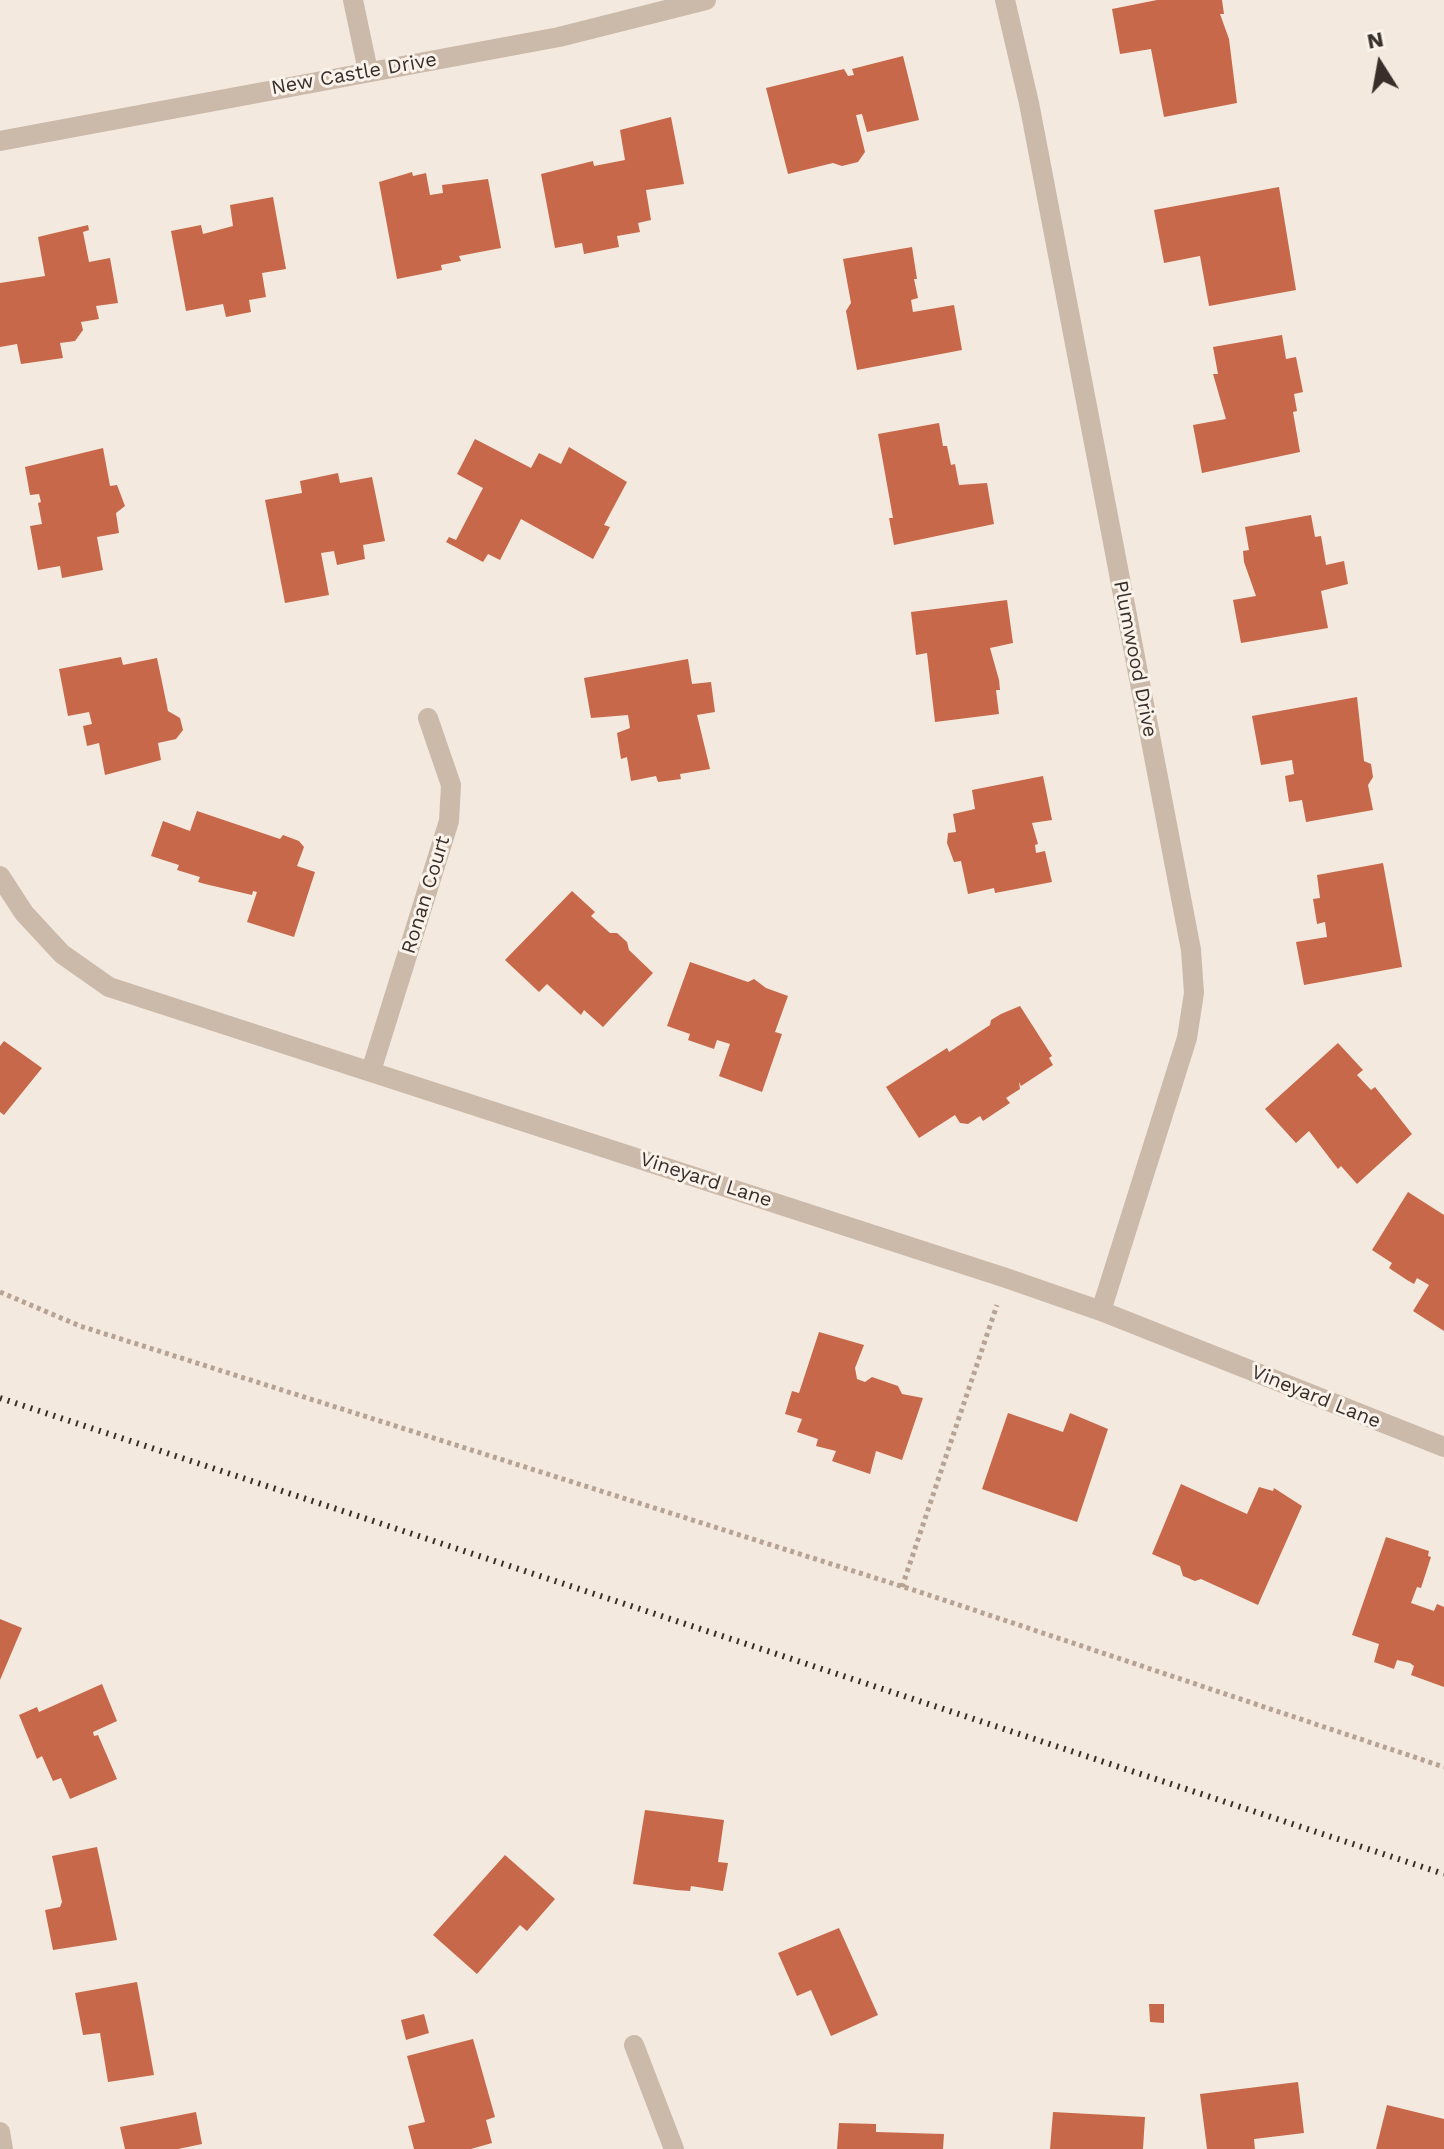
<!DOCTYPE html>
<style>
body{margin:0}
#map{position:relative;width:1444px;height:2149px;overflow:hidden;background:#f3e9de;font-family:"Work Sans",sans-serif}
canvas{display:block}
.north{position:absolute;left:1340px;top:24px;width:80px;height:80px;-webkit-text-stroke:6px #faf3eb;paint-order:stroke;rotate:349deg;font-size:22px;font-weight:700;line-height:32px;text-align:center;color:#392e29}
.north::after{content:'';display:block;margin:auto;width:28px;height:36px;background:#392e29;clip-path:polygon(50% 0,100% 100%,50% 72%,0 100%)}
</style>
<div id="map">
<canvas width="1444" height="2149"></canvas>
<div class="north">N</div>
</div>
<script>
const c = document.querySelector('canvas').getContext('2d');
c.lineJoin = 'round';
function paint(path, color) { c.fillStyle = color; c.fill(path, 'evenodd'); }
const poly = rows => new Path2D(rows.map(r => 'M' + r).join(''));
function strokePath(path, color, width, dash) { c.strokeStyle = color; c.lineWidth = width; c.lineCap = dash ? 'butt' : 'round'; c.setLineDash(dash || []); c.stroke(path); }
function drawText(font, color, halo, rows, align = 'center') {
  c.font = font + ' "Work Sans",sans-serif'; c.lineWidth = 6; c.setLineDash([]); c.textBaseline = 'middle'; c.strokeStyle = halo; c.fillStyle = color; for (const [text, x, y, turn = 0] of rows) {
    c.save(); c.translate(x, y); c.rotate((+turn || 0) * Math.PI / 180); c.textAlign = isNaN(turn) ? turn : align; if (halo) c.strokeText(text, 0, 0); c.fillText(text, 0, 0); c.restore();
  }
}
paint(poly([
 [1157,0,1222,0,1224,14,1220,14,1229,39,1237,103,1164,117,1151,49,1120,54,1112,9],
 [903,56,919,120,867,132,862,114,856,115,865,152,858,162,842,166,833,163,788,174,766,88,844,69,848,76,854,75,852,69],
 [671,117,684,184,646,190,651,220,638,223,640,232,617,236,619,247,584,254,582,243,555,248,541,174,593,161,594,166,625,160,620,130],
 [412,172,413,176,426,173,430,195,443,193,442,185,488,179,501,248,459,256,461,261,441,265,442,270,397,279,379,182],
 [1279,187,1296,290,1209,306,1200,256,1164,263,1154,210],
 [273,197,286,269,262,273,266,297,249,300,251,312,226,317,223,304,186,311,171,231,201,225,203,234,233,226,230,205],
 [88,225,89,230,83,232,89,262,110,258,118,303,96,306,99,319,81,322,83,330,75,341,60,343,63,358,21,364,17,344,0,347,0,283,45,276,38,237],
 [912,247,917,279,914,279,918,298,911,300,913,312,954,305,962,350,857,370,846,311,851,303,843,259],
 [1282,335,1286,359,1296,357,1303,392,1294,394,1297,411,1293,412,1300,452,1202,473,1193,425,1226,419,1213,374,1218,374,1213,347],
 [939,423,943,446,947,446,951,465,955,464,959,485,987,483,994,524,894,545,889,518,893,518,878,434],
 [475,439,531,468,539,453,561,464,569,447,627,482,604,525,610,527,593,559,521,519,500,560,488,554,483,562,446,542,449,537,456,540,483,488,457,474],
 [103,448,110,486,117,485,125,506,116,513,119,533,97,537,103,570,62,578,60,566,38,570,30,526,42,524,38,503,41,502,39,494,30,495,25,467],
 [338,473,340,483,372,477,385,541,363,545,365,559,337,565,334,551,321,553,329,595,285,603,265,500,302,493,300,481],
 [1311,515,1315,537,1321,536,1326,565,1344,561,1348,584,1321,591,1328,628,1241,643,1233,600,1256,596,1244,562,1243,551,1249,550,1245,527],
 [1007,600,1013,643,990,648,999,680,1000,690,996,690,999,714,935,722,927,653,916,655,911,612],
 [121,657,123,665,157,658,168,711,180,718,183,730,176,739,158,743,161,760,105,775,99,743,87,746,83,726,92,724,89,712,68,716,59,669],
 [688,659,692,684,711,682,715,712,697,715,710,769,680,774,681,779,658,782,656,776,631,781,627,757,621,759,617,733,630,728,628,715,591,718,584,678],
 [1357,697,1364,761,1371,764,1373,777,1368,785,1373,810,1306,822,1302,800,1289,802,1285,776,1294,774,1292,760,1261,765,1252,716],
 [1043,776,1052,820,1032,823,1038,844,1035,845,1036,853,1045,851,1052,882,995,893,994,888,968,894,961,861,954,862,947,843,948,833,956,832,953,814,975,809,972,790],
 [197,811,280,839,283,835,299,841,304,847,297,866,315,872,294,937,247,922,257,892,253,891,252,895,205,884,198,882,200,877,177,870,179,865,151,856,163,821,190,831],
 [1383,863,1402,967,1304,985,1296,942,1327,937,1325,922,1317,924,1313,899,1320,898,1317,875],
 [572,891,595,912,591,916,610,933,617,933,627,942,629,950,653,973,603,1027,584,1010,581,1015,547,984,539,992,505,960],
 [690,962,748,982,754,979,766,988,788,996,775,1032,782,1034,762,1092,719,1076,730,1044,717,1040,714,1049,688,1040,690,1034,667,1026],
 [1020,1006,1052,1056,1049,1058,1053,1065,1021,1086,1019,1082,1020,1089,1006,1098,1010,1103,983,1121,980,1116,968,1124,960,1123,955,1115,919,1138,886,1087,947,1048,949,1052,990,1025,991,1020,1001,1014],
 [4,1041,42,1068,4,1115,0,1112,0,1046],
 [1338,1043,1363,1070,1357,1075,1371,1090,1375,1087,1412,1134,1357,1184,1341,1166,1338,1169,1309,1131,1296,1143,1265,1109],
 [1408,1192,1444,1215,1444,1331,1413,1311,1429,1285,1417,1278,1414,1284,1407,1280,1389,1268,1392,1263,1372,1250],
 [819,1332,864,1345,855,1368,857,1379,865,1382,872,1377,898,1386,902,1394,923,1398,902,1460,876,1451,870,1474,832,1461,836,1451,816,1446,818,1439,797,1432,802,1419,785,1414,792,1391,799,1393],
 [1008,1413,1063,1432,1070,1413,1108,1429,1077,1522,982,1489],
 [1181,1484,1247,1514,1259,1487,1273,1491,1274,1488,1302,1506,1258,1605,1201,1579,1195,1581,1183,1576,1180,1566,1152,1554],
 [1386,1537,1429,1551,1428,1556,1431,1557,1421,1588,1417,1587,1411,1603,1434,1611,1437,1604,1444,1607,1444,1687,1411,1675,1414,1666,1410,1663,1397,1660,1394,1669,1374,1662,1379,1644,1352,1635],
 [0,1619,22,1628,0,1680],
 [102,1684,117,1721,93,1732,94,1736,98,1735,117,1779,70,1799,61,1778,53,1781,42,1756,37,1759,19,1715,37,1707,39,1712],
 [645,1810,724,1820,718,1862,728,1863,723,1891,691,1886,690,1891,676,1890,633,1884],
 [97,1847,117,1940,53,1950,45,1910,60,1907,62,1902,52,1856],
 [505,1855,555,1899,527,1931,520,1925,477,1974,433,1935],
 [839,1928,878,2015,831,2036,811,1990,797,1996,778,1953],
 [137,1982,154,2075,108,2082,100,2033,83,2035,75,1993],
 [1149,2004,1164,2004,1164,2023,1150,2022],
 [424,2014,429,2033,406,2040,401,2020],
 [473,2039,495,2117,486,2120,492,2143,471,2149,414,2149,408,2126,425,2122,407,2056],
 [1298,2082,1304,2133,1254,2139,1255,2149,1207,2149,1200,2094],
 [1387,2105,1444,2119,1444,2149,1376,2149],
 [196,2112,202,2144,178,2149,125,2149,120,2127],
 [1053,2112,1145,2117,1143,2149,1050,2149],
 [839,2123,876,2124,876,2132,944,2134,943,2149,837,2149]
]), '#c66849');
strokePath(poly([
 [0,1292,80,1326,926,1594,1444,1767],
 [902,1587,997,1305]
]), '#b7a394', 5, [4, 4]);
strokePath(poly([
 [353,0,368,71],
 [1005,0,1029,103,1191,950,1194,993,1187,1038,1101,1311],
 [0,141,559,37,706,0],
 [0,876,24,913,62,954,109,987,1006,1278,1101,1311,1444,1447],
 [371,1071,449,821,451,785,428,718],
 [634,2045,674,2149],
 [0,2132,3,2149]
]), '#cbb9aa', 20);
strokePath(poly([
 [0,1398,1444,1874]
]), '#392e29', 6, [2, 6]);
drawText('20px', '#392e29', '#faf3eb', [
 ["New Castle Drive",354,74,-10],
 ["Plumwood Drive",1135,659,79],
 ["Ronan Court",426,895,-73],
 ["Vineyard Lane",706,1180,18],
 ["Vineyard Lane",1316,1397,22]
]);
</script>
